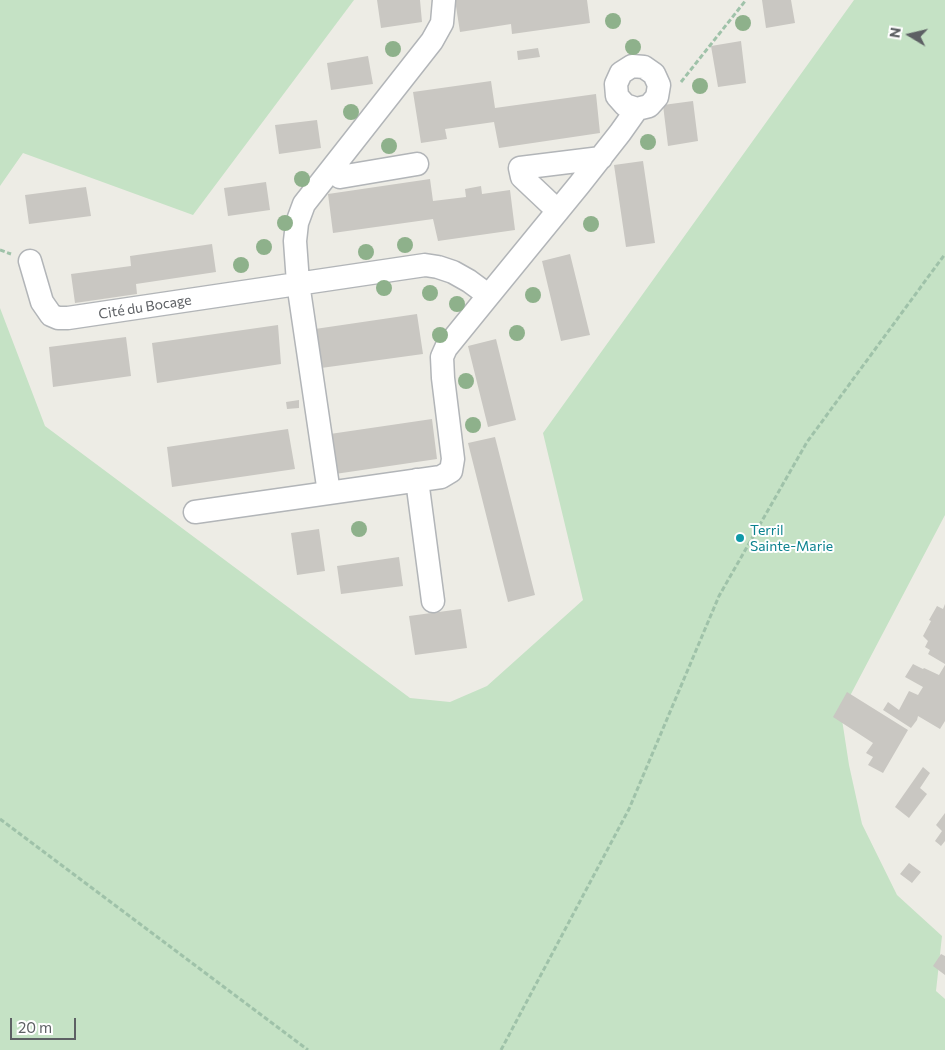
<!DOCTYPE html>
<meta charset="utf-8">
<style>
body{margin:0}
#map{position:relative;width:945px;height:1050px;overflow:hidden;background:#edece5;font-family:Commissioner,sans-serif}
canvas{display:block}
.north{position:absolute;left:885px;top:10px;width:50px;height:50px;-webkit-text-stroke:4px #fff;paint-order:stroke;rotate:279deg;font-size:14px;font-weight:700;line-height:20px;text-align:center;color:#5d6064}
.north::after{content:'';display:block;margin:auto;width:18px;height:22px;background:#5d6064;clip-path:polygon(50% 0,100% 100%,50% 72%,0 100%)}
.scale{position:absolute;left:10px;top:1018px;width:66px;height:22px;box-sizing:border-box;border:2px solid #5d6064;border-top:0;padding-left:6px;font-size:15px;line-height:18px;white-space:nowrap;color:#5d6064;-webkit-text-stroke:4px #fff;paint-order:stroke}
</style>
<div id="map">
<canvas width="945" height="1050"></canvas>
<div class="north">N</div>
<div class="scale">20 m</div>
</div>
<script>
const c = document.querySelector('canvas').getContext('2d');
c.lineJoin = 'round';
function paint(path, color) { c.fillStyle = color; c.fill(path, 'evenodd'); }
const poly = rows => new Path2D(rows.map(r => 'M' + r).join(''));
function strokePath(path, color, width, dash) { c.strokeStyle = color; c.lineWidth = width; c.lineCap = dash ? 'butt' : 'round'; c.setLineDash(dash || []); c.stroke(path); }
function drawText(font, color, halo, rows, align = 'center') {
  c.font = font + ' Commissioner,sans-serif'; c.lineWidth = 4; c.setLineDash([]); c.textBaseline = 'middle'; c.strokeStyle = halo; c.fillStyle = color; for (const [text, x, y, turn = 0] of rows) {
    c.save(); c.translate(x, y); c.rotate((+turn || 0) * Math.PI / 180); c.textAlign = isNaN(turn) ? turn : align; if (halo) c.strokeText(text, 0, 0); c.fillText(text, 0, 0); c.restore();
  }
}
paint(poly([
 [0,0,354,0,193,215,23,153,0,186],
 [854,0,945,0,945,515,841,713,849,765,862,824,897,895,942,936,936,991,945,999,945,1050,0,1050,0,308,45,426,410,698,450,702,487,686,583,600,543,433]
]), '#c5e2c5');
paint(poly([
 [377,0,420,0,422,22,381,28],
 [455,0,587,0,590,23,512,34,511,24,460,32],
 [762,0,791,0,795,23,766,28],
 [741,41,746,83,718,87,711,46],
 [538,48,540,57,518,60,517,51],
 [368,56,373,84,331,90,327,63],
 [491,81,495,108,596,94,600,133,499,148,494,122,445,129,447,139,421,143,413,92],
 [693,101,698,141,668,146,663,105],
 [317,120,321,148,279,154,275,125],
 [643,161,655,243,626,247,614,165],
 [430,179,433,201,466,197,465,189,481,186,482,194,510,190,515,230,438,241,433,219,333,233,328,194],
 [266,182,270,210,228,216,224,188],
 [86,187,91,216,29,224,25,195],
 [212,244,216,272,136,284,137,294,75,303,71,274,131,266,130,256],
 [570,254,590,335,561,341,542,261],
 [417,314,423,354,321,368,315,329],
 [278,325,281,364,157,383,152,343],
 [126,337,131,376,53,387,49,347],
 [496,339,516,420,488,427,468,346],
 [299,400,299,408,287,409,286,402],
 [432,419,437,459,335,474,330,434],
 [288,429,295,469,172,487,167,447],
 [495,437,535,595,508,602,468,443],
 [319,529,325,571,297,575,291,533],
 [399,557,403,586,341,594,337,566],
 [945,604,945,664,928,654,930,650,925,647,928,641,923,636,931,621,929,620,937,606,943,609],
 [461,609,467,648,415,655,409,616],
 [913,664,923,669,924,668,939,675,945,665,945,721,940,729,918,716,917,720,911,728,883,710,888,702,899,710,909,691,918,695,923,687,905,677],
 [847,692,908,730,883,773,868,765,873,757,866,753,873,743,833,717],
 [923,767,930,773,920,788,927,794,909,818,895,807],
 [945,813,945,841,941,846,935,841,942,831,936,825],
 [909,863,921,872,912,883,900,874],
 [941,954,945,956,945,975,933,966]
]), '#c9c7c2');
const minor = poly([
 [332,169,340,177,417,164],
 [558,211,522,177,520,168,601,158],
 [30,261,42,302,51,315,58,318,68,318,425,265,438,267,453,272,469,281,488,295],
 [417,480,433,601],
 [329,493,298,283,295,241,297,223,304,204,432,41,442,23,444,0],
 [195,512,441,477,451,471,453,459,443,378,442,357,446,348,485,300,579,185,620,133,637,109,649,106,657,97,659,85,654,74,644,67,632,66,621,73,616,84,617,96,625,105,637,109]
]);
strokePath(minor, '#b2b5b8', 25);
strokePath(poly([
 [681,82,746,0],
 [0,250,11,254],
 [0,819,308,1050],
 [501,1050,629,809,719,596,807,442,945,254]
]), '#9fc2a9', 3, [5, 2.5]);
strokePath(minor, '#fff', 22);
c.fillStyle = '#8eb18b';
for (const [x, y] of [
 [613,21],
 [743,23],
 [633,47],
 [393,49],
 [700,86],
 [351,112],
 [648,142],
 [389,146],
 [302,179],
 [285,223],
 [591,224],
 [405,245],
 [264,247],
 [366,252],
 [241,265],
 [384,288],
 [430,293],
 [533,295],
 [457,304],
 [517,333],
 [440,335],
 [466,381],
 [473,425],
 [359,529]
]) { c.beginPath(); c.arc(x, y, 8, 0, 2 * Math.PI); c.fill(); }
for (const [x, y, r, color] of [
 [740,538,5,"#0f9aa8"]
]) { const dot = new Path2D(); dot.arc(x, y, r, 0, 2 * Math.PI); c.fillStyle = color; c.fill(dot); strokePath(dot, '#fff', 2); }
drawText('14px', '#5d6064', '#fff', [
 ["Cité du Bocage",145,307,-9]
]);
drawText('14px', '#0d838f', '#fff', [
 ["Terril",750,530],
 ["Sainte-Marie",750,546]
], 'left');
</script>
